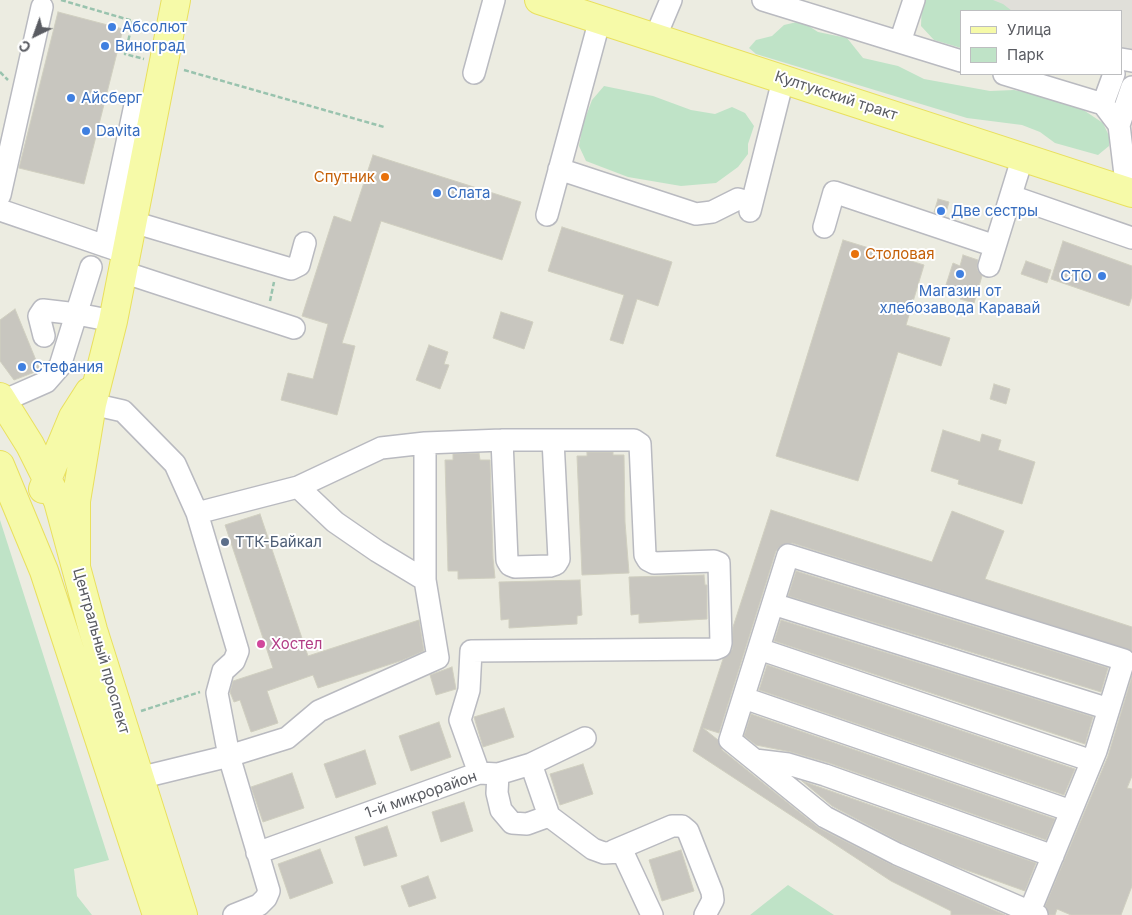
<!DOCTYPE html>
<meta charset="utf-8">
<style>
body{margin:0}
#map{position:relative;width:1132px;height:915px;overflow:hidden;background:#ecece1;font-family:Inter,sans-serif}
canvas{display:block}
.legend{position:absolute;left:960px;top:10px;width:162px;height:65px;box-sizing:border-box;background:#fff;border:1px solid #bdbec0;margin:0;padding:6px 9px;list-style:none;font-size:15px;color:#5a5c62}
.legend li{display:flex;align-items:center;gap:10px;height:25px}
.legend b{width:25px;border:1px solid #bdbec0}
.north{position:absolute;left:10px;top:10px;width:50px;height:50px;-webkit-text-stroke:4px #fff;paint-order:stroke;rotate:222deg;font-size:14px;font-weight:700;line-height:20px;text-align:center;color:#5a5c62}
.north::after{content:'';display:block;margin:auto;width:18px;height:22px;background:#5a5c62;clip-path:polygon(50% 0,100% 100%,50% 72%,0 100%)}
</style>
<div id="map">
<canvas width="1132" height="915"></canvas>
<ul class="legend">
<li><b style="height:6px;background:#f6faa8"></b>Улица</li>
<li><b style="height:14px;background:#bfe3c7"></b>Парк</li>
</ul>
<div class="north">С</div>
</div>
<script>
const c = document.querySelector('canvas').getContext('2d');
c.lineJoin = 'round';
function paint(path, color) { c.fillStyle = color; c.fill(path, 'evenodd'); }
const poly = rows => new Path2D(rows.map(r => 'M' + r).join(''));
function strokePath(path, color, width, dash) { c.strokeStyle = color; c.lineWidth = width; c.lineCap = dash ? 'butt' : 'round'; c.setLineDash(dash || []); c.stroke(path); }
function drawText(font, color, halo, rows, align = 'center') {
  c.font = font + ' Inter,sans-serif'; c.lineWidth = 4; c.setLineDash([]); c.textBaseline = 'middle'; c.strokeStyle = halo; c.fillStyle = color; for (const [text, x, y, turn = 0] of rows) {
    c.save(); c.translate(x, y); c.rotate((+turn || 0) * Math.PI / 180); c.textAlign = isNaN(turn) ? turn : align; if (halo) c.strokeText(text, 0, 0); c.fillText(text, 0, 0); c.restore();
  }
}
paint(poly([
 [977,0,1132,0,1132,52,1121,48,1121,11,1010,11]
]), '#e0dfd9');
paint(poly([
 [922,0,993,0,1003,4,1012,11,961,11,961,48,934,40,921,26],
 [801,21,818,32,847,38,863,58,898,66,924,79,990,91,1014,90,1063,100,1085,111,1103,123,1109,136,1109,146,1098,155,1055,143,1040,132,1022,125,967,118,756,54,749,48,756,40,772,36,784,25],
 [604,86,653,96,691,110,715,114,732,107,745,113,754,126,748,144,748,154,738,167,716,183,681,186,628,177,586,161,579,146,583,124,592,100],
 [0,520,109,860,74,869,77,896,92,915,0,915],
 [788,885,834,915,750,915]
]), '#bfe3c7');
const building = poly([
 [58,12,123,29,84,184,19,168,58,12],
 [373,155,521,202,502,260,381,221,342,343,355,346,337,415,281,400,288,373,313,379,328,324,302,316,334,216,351,222,373,155],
 [938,199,949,202,945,216,934,212,938,199],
 [562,227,672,262,658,306,637,299,623,344,610,340,624,295,548,271,562,227],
 [843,240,924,265,906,325,950,338,941,366,898,352,858,481,776,456,843,240],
 [1063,241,1132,266,1132,296,1129,306,1051,279,1063,241],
 [963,255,978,260,977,269,982,276,974,303,960,299,962,293,945,288,953,263,960,266,963,255],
 [1026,261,1051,270,1047,283,1021,274,1026,261],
 [15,309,40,370,14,380,0,361,0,320,15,309],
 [501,312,533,322,524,349,493,338,501,312],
 [429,345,448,352,444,364,449,365,440,389,416,380,429,345],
 [994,384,1010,389,1006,404,990,399,994,384],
 [943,430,980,442,982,434,1001,440,998,450,1035,462,1022,504,958,484,959,480,931,471,943,430],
 [587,452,613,452,613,455,624,455,625,522,629,573,582,575,577,456,587,456,587,452],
 [479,453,480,460,490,460,493,558,495,578,458,579,458,571,448,571,445,460,453,460,453,454,479,453],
 [771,510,932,562,952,511,1004,531,985,579,1132,627,1132,651,792,543,780,546,776,551,719,733,703,728,718,740,722,750,819,828,892,865,1005,915,951,915,951,911,891,881,693,751,723,659,732,650,733,627,771,510],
 [260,514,308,656,419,620,424,651,403,660,318,688,313,675,267,691,278,723,251,732,240,700,234,702,230,692,233,681,273,668,225,525,260,514],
 [796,571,1108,668,1101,692,788,596,796,571],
 [704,575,705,585,707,585,707,619,639,623,639,614,631,615,629,577,704,575],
 [580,580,582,615,577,616,577,624,509,628,509,619,501,620,499,582,580,580],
 [781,620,1093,717,1085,744,774,641,781,620],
 [767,665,1075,769,1064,795,759,690,767,665],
 [452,667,456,689,436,695,430,675,452,667],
 [1132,676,1132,776,1127,788,1132,789,1132,886,1121,915,1071,915,1057,909,1055,915,1049,915,1045,906,1108,756,1132,676],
 [504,708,514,737,483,747,474,717,504,708],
 [751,714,1055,819,1046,840,829,763,791,752,756,745,744,736,751,714],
 [439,722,451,757,411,771,399,736,439,722],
 [365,750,376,784,336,798,324,764,365,750],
 [583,764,593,794,560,805,550,774,583,764],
 [292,773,304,808,263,822,251,787,292,773],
 [802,781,1036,863,1025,891,955,866,902,843,832,806,802,781],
 [464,802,473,831,441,842,432,812,464,802],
 [387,826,397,856,364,866,355,837,387,826],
 [320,849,333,883,290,899,278,864,320,849],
 [681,850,694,891,662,901,649,860,681,850],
 [428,876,436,898,409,907,401,886,428,876]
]);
paint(building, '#c8c6bf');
strokePath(building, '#d0cfc0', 1);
const minor = poly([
 [763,0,961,61],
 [655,38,671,0],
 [900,42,914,0],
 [1121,59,1132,61],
 [474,73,494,0],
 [1004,74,1103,104,1114,74],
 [1103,104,1119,125,1127,191],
 [1119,125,1132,87],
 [559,169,696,214,712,212,738,199,752,203],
 [0,195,42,7],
 [1011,196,1132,238],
 [0,210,117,250],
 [750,211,783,80],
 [547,215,600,19],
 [133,222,291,269,299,265,305,243],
 [824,227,834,192,995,246],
 [105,246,135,105,155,110],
 [989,266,1023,156],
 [123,272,294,328],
 [44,336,39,316,43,310,77,314,113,321],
 [3,401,46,382,60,366,91,267],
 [92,404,123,411,175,464,197,513,238,651,234,661,223,671,217,693,229,756,287,738,319,711,438,658,425,580,425,443,502,440,553,440],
 [298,487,381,448,425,443],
 [197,513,298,487,335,522,377,551,425,580],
 [773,604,1109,709],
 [759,649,1092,761],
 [744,698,1071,811],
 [755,760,788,764,825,775,1053,856],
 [531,764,549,816,593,849,604,853,620,852,624,855,652,915],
 [479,773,460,720,469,690,471,651,715,649,720,647,721,643,719,563,714,561,654,563,648,560,645,555,640,444,634,440,553,440,559,559,556,564,550,566,515,567,510,565,507,560,502,440],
 [498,774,531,764,585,738],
 [139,778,229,756,269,891,266,898,259,905,234,915],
 [613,851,672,826,682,826,688,831,712,892,713,900,705,915],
 [257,853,479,773,498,774,497,793,501,810,512,823,527,824,549,816],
 [1030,911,1096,751,1124,660,788,555,730,740,825,817,897,854,1037,915]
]);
const major = poly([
 [539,0,1132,193],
 [0,397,30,445,58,501,93,630,183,915],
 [0,465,44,571,157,915],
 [43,489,73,417,89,392],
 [76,565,76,501,92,404,113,321,176,0]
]);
strokePath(minor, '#b9bac0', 24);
strokePath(major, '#e9e05e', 30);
strokePath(poly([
 [61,0,133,21,125,54,144,59],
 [184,70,384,127],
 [0,72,8,80],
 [270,301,274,282],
 [141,711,200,692]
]), '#99c3ae', 2.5, [5, 2.5]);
strokePath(minor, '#fff', 21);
strokePath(major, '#f6faa8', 28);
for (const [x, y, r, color] of [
 [112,27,5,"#3f7fe0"],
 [105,46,5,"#3f7fe0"],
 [71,98,5,"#3f7fe0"],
 [86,131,5,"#3f7fe0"],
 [385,177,5,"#e8710a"],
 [437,193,5,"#3f7fe0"],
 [941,211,5,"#3f7fe0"],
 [855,254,5,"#e8710a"],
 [960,274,5,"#3f7fe0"],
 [1102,276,5,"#3f7fe0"],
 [22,367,5,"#3f7fe0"],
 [225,542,5,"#5c6f8a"],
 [261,644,5,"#d1479c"]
]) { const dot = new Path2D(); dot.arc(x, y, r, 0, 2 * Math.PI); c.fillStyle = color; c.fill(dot); strokePath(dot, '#fff', 2); }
drawText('15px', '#366cbe', '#fff', [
 ["Абсолют",122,27],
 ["Виноград",115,46],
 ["Айсберг",81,98],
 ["Davita",96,131],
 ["Слата",447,193],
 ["Две сестры",951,211],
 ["СТО",1092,276,"right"],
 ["Магазин от",960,291,"center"],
 ["хлебозавода Каравай",960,308,"center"],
 ["Стефания",32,367]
], 'left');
drawText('15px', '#5a5c62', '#fff', [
 ["Култукский тракт",836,96,18],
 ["Центральный проспект",101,651,74],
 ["1-й микрорайон",421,795,-19]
]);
drawText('15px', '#c56008', '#fff', [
 ["Спутник",375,177],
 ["Столовая",865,254,"left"]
], 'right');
drawText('15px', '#4e5e75', '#fff', [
 ["ТТК-Байкал",235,542]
], 'left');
drawText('15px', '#b23c85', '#fff', [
 ["Хостел",271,644]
], 'left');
</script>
